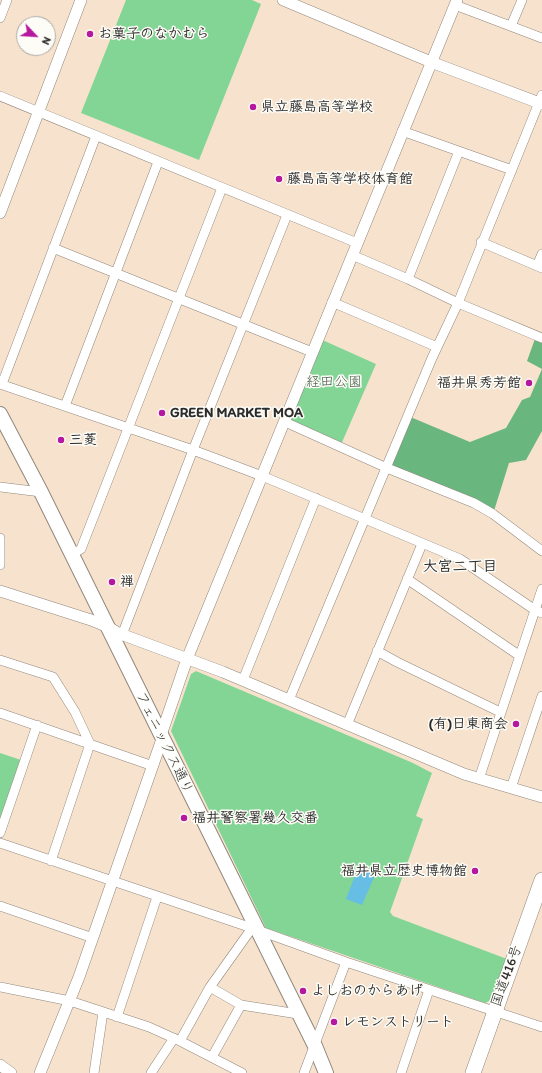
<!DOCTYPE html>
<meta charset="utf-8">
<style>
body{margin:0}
#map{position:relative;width:542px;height:1073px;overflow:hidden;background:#f7e3cd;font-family:Itim,sans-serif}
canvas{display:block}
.north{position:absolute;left:16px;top:16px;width:40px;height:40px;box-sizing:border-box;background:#fdfcf7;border:1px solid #a9a8a5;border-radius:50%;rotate:115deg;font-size:11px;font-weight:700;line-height:16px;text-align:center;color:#2b2b2b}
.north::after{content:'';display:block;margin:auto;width:14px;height:18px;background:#b5179e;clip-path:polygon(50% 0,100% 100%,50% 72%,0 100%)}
</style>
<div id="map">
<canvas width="542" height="1073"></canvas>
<div class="north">N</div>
</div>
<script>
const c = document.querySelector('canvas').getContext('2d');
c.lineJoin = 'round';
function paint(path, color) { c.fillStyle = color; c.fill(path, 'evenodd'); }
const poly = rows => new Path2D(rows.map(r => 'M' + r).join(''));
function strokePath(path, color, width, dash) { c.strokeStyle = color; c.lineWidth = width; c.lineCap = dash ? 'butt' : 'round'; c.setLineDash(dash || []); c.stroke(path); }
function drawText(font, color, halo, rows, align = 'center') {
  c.font = font + ' Itim,"Klee One",sans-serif'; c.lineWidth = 3; c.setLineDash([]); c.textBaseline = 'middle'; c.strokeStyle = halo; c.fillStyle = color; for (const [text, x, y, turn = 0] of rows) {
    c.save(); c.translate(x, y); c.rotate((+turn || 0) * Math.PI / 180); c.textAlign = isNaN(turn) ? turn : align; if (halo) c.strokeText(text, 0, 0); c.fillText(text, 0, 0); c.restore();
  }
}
paint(poly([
 [126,0,252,0,261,4,199,160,81,113],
 [318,338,376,364,340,447,285,422],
 [196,671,413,763,432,773,416,816,423,819,390,912,393,916,507,959,492,1000,485,1003,266,928,171,731,191,674],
 [0,753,24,761,0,833]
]), '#83d596');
paint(poly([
 [536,336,542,338,542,431,526,460,509,463,493,514,387,466,408,416,470,442,506,428,522,400,530,397,542,369,527,361]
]), '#6ab67f');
paint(poly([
 [359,865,376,873,362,905,346,899]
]), '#67bee4');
const minor = poly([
 [455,5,542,38],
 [0,18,7,0],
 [511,26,522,0],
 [0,96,357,243],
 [402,131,512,170],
 [481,242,542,268],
 [53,248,312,352],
 [352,255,408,279,458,303,542,338],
 [537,266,542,254],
 [408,279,459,151],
 [332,302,437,347],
 [0,384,193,450,262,476,365,519,460,559,535,610,542,613],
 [2,384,96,136],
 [65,406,158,162],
 [285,422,387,468,474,503,493,514,542,551],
 [0,487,41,492],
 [0,538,0,565],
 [71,555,81,549,222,188],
 [407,579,520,656],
 [122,635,193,450,287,215],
 [377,651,397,662,500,712],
 [0,660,53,677,75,712,90,744,51,861],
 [243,680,316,498],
 [289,700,432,358,458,303,542,95],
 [0,713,153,766],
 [347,725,422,544],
 [479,779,542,589],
 [511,788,542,696],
 [0,833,37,725],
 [0,843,252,928,346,962,542,1027],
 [0,906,93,938],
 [0,987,70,1001,149,1027,180,1041,242,1073],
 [210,987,241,1005,298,1014],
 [117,1017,157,897],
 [180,1041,210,987,252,928],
 [212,1057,241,1005],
 [94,1073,103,1012],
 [151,1073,174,1038],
 [304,1073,346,962],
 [401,1073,429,990]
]);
const tertiary = poly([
 [283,0,431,62,542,104],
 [0,213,81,0],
 [0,591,91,620,108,627,118,633,223,672,464,774,542,797],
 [161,735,187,659,457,0],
 [0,1065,11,1073],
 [40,1073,79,977,162,739]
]);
const primary = poly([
 [0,414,41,492,315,1046,326,1073]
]);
const trunk = poly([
 [473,1073,542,880]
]);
strokePath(minor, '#91877c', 10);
strokePath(tertiary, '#91877c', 12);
strokePath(primary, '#91877c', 16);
strokePath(trunk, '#91877c', 16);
strokePath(minor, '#fff', 9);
strokePath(tertiary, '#fff', 11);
strokePath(primary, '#fff', 14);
strokePath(trunk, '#fff', 15);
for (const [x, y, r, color] of [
 [90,34,4,"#b5179e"],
 [253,107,4,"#b5179e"],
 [279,179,4,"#b5179e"],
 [529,383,4,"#b5179e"],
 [162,413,4,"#b5179e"],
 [61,440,4,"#b5179e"],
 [112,582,4,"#b5179e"],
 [516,724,4,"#b5179e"],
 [184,818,4,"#b5179e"],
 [475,871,4,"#b5179e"],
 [303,991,4,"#b5179e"],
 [334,1022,4,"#b5179e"]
]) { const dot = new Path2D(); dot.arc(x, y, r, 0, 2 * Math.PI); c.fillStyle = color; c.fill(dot); strokePath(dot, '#fdfcf7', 1.5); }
drawText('bold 14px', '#2b2b2b', '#fdfcf7', [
 ["お菓子のなかむら",98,34],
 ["県立藤島高等学校",261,107],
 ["藤島高等学校体育館",287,179],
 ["福井県秀芳館",521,383,"right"],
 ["GREEN MARKET MOA",170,413],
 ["三菱",69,440],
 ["禅",120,582],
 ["(有)日東商会",508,724,"right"],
 ["福井警察署幾久交番",192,818],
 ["福井県立歴史博物館",467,871,"right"],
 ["よしおのからあげ",311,991],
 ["レモンストリート",342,1022]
], 'left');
drawText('14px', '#455e4b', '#fdfcf7', [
 ["経田公園",334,382]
]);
drawText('14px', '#2b2b2b', '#fdfcf7', [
 ["フェニックス通り",164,743,64],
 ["国道416号",507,976,-70]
]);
drawText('bold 15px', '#2b2b2b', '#fdfcf7', [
 ["大宮二丁目",460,567]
]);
</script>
